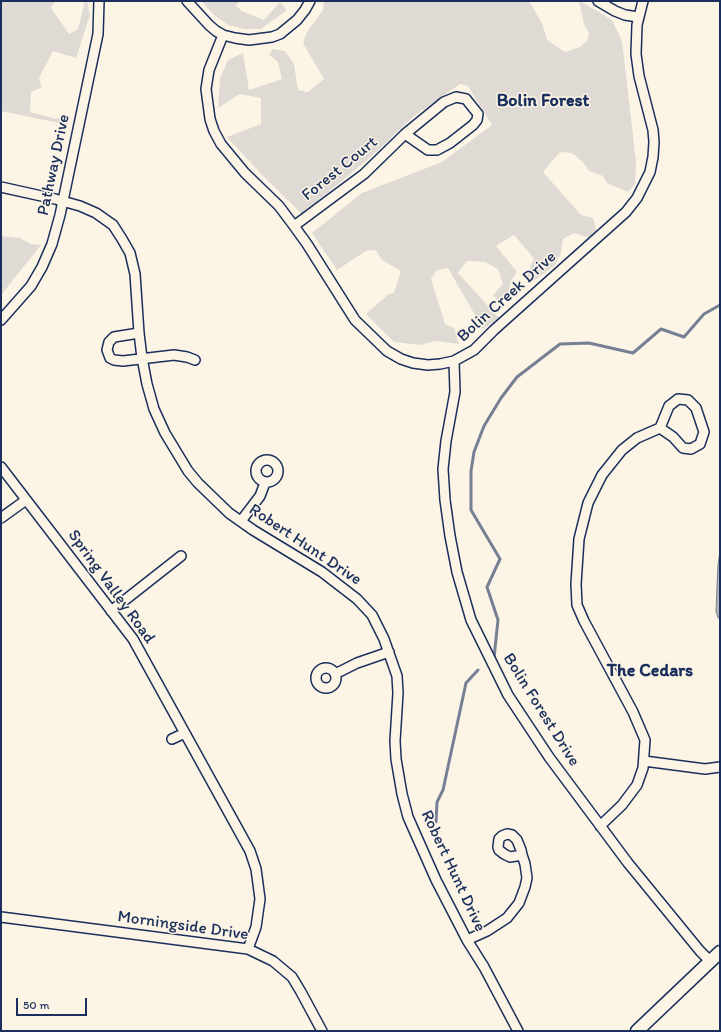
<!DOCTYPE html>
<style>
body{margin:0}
#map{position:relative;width:721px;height:1032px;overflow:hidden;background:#fcf5e5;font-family:Itim,sans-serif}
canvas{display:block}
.frame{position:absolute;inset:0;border:2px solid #1b2f5e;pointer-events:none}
.scale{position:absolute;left:16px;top:998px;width:71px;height:18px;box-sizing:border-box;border:2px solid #1b2f5e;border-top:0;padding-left:5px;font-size:12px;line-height:14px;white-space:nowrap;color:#1b2f5e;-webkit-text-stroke:3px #fcf5e5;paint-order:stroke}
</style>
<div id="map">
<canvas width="721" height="1032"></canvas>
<div class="frame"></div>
<div class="scale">50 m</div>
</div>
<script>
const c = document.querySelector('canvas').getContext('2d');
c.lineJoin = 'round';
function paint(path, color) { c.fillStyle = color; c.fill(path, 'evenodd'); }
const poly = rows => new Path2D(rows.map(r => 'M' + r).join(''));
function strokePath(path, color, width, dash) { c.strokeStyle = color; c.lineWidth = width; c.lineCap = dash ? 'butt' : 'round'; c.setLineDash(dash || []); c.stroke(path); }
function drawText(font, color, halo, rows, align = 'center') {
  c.font = font + ' Itim,sans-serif'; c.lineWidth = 3; c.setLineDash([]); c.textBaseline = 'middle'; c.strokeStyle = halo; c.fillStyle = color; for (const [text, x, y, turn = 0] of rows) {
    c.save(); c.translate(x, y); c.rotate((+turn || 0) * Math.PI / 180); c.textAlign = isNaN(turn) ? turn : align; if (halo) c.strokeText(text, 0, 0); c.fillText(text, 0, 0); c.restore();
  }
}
paint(poly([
 [1,1,55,1,51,8,69,34,78,29,85,1,87,1,90,15,76,58,53,51,39,78,42,87,31,92,30,112,57,119,66,115,64,124,1,111],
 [201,1,239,1,236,6,242,11,264,20,280,2,287,10,261,29,244,29,228,25,214,15],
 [324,1,529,1,542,23,547,40,565,52,580,47,587,41,589,33,584,24,579,1,580,1,612,20,622,41,636,162,635,184,628,192,607,183,603,176,589,171,582,161,572,153,560,152,543,172,581,215,593,218,597,233,590,238,574,233,563,239,561,253,555,265,530,284,527,274,534,258,514,235,496,246,517,272,511,280,508,296,500,303,493,295,503,284,498,269,485,262,467,261,458,273,499,318,483,329,448,268,437,270,431,279,445,324,454,328,459,344,436,341,420,345,394,342,366,314,389,294,394,293,401,271,382,260,376,250,366,251,337,270,312,233,362,193,442,162,492,125,468,86,460,84,414,116,366,161,302,214,263,176,227,137,261,124,261,98,240,94,218,108,220,78,228,60,243,53,249,90,282,79,278,62,269,55,273,49,285,51,294,64,298,90,308,92,324,79,303,43,307,32,323,10],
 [1,236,20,238,31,244,41,245,1,295]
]), '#dfdbd4');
const water = poly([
 [720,551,720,618,718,618,716,611,718,565,720,551]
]);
paint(water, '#b2b4b8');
strokePath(water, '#767f94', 1);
strokePath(poly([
 [494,658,498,620,487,587,500,559,471,510,471,471,474,452,484,426,501,398,517,377,560,344,589,343,633,353,661,329,684,337,704,314,720,305],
 [436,822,437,802,443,790,466,683,478,670]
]), '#767f94', 3);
const minor = poly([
 [187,1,209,25,216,31,223,35,235,38,249,40,272,37,280,34,297,20,305,10,310,1],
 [598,1,615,11,625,15,638,17],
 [223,35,209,70,206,89,210,119,214,131,221,144,245,173,279,206,294,226,307,244,355,320,387,351,401,359,413,363,428,365,440,364,454,361,474,350,494,330,626,212,637,198,650,172,653,157,654,142,653,130,639,76,636,54,637,25,643,1],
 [1,187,55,199,80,206,96,213,113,225,122,239,130,253,135,274,139,333,142,358,147,384,154,409,165,433,188,471,198,483,229,513,253,530,322,572,357,599,372,615,384,639,397,676,398,693,395,741,396,759,402,794,408,817,436,880,467,940,484,967,518,1031],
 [294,226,364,174,405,134,444,102,456,97,466,99,478,114,477,120,473,125,450,143,437,150,428,150,405,134],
 [1,320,31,286,42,267,52,244,60,215,98,34,99,1],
 [139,333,114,337,109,342,107,350,110,358,114,360,123,361,174,355,187,357,195,360],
 [454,361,455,392,446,441,443,469,445,500,450,536,457,572,471,620,508,695,549,757,628,863,700,951,710,961],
 '256 471a11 11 0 1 1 22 0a11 11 0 1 1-22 0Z',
 [1,467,133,639,250,851,256,869,260,899,256,927,248,949],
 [1,518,26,500],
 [241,521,260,496,265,483],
 [111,611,181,556],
 '316 678a10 10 0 1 1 20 0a10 10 0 1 1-20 0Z',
 [335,674,357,663,389,652],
 [172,739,185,733],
 [644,761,705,769,720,767],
 [600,826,622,805,637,785,643,768,645,740,633,712,584,621,577,605,576,584,579,539,588,503,602,475,622,450,637,438,660,428,669,406,678,399,688,400,696,408,704,432,700,444,691,449,683,448,673,437,660,428],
 [1,917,248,949,273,961,292,977,301,992,322,1031],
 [467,940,487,931,507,918,519,903,525,887,527,878,525,864,522,855,521,850,517,840,512,835,507,834,502,836,499,839,498,847,499,850,504,854,510,857,522,855]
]);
const secondary = poly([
 [637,1031,720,952]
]);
strokePath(minor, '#1b2f5e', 12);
strokePath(secondary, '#1b2f5e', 15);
strokePath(minor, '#fcf5e5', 9);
strokePath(secondary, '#fcf5e5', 12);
drawText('17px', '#1b2f5e', '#fcf5e5', [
 ["Pathway Drive",54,165,-78],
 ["Forest Court",340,169,-39],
 ["Bolin Creek Drive",507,297,-42],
 ["Robert Hunt Drive",305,545,34],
 ["Spring Valley Road",111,587,54],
 ["Bolin Forest Drive",541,710,58],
 ["Robert Hunt Drive",453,871,65],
 ["Morningside Drive",183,926,8]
]);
drawText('bold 18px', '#1b2f5e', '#fcf5e5', [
 ["Bolin Forest",543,101],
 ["The Cedars",650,671]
]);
</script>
